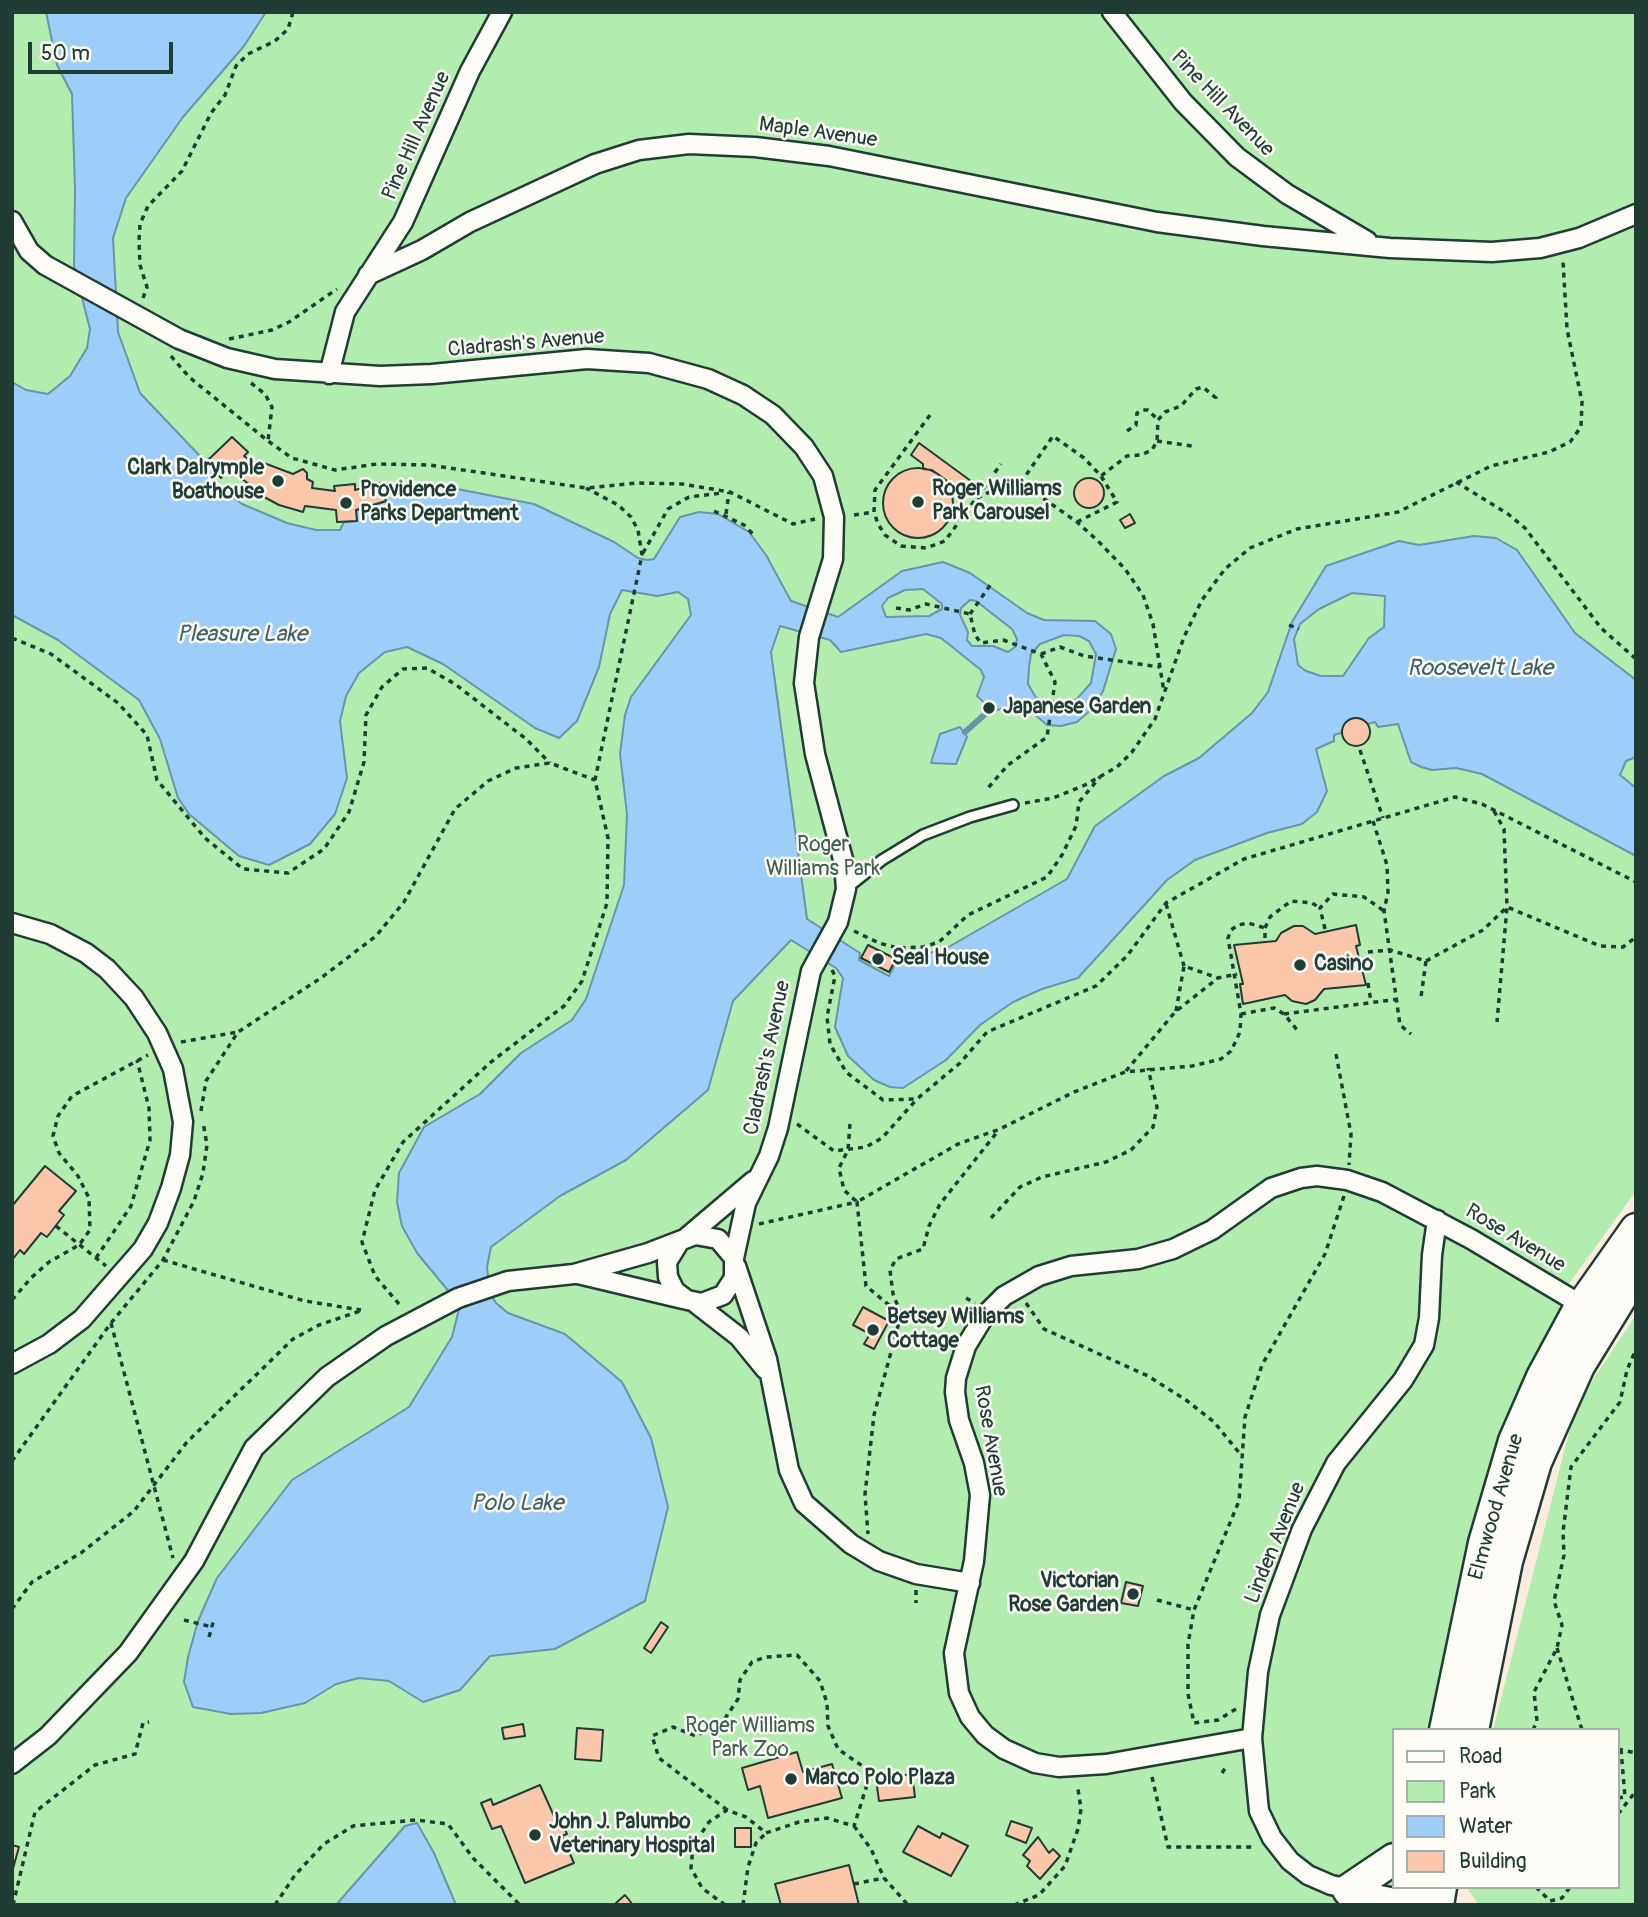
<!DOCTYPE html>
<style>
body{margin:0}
#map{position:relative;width:1648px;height:1917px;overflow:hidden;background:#fcece0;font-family:Pangolin,sans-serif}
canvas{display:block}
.frame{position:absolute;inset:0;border:14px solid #1f3d34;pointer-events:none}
.legend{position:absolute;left:1392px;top:1728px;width:228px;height:161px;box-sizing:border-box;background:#fdfcf7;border:2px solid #a4b0a9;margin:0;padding:9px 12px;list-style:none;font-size:21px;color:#1f3d34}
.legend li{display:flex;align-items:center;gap:14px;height:35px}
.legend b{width:35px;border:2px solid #a4b0a9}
.scale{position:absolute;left:28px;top:42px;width:145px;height:32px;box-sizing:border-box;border:4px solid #1f3d34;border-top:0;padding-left:9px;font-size:21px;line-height:24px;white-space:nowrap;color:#1f3d34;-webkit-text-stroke:5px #fdfcf7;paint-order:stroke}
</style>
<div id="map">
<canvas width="1648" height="1917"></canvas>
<div class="frame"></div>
<ul class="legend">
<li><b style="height:9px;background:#fdfcf7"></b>Road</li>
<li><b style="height:19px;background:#b3ecaf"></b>Park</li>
<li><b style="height:19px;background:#9ccef9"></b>Water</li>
<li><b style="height:19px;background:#fac7aa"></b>Building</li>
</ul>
<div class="scale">50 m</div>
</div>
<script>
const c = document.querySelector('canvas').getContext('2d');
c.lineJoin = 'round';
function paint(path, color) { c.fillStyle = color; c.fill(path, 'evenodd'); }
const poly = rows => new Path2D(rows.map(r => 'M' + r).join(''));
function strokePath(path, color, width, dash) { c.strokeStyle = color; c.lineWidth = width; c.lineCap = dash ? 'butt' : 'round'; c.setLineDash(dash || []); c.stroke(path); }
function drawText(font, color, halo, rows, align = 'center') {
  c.font = font + ' Pangolin,sans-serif'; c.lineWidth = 5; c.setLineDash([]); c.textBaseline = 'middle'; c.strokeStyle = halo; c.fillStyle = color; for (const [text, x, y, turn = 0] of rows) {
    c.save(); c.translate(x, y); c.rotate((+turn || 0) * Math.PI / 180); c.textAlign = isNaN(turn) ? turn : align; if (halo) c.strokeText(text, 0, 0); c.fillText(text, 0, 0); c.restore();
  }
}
paint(poly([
 [12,12,1636,12,1636,1191,1566,1288,1567,1382,1470,1730,1394,1730,1394,1887,1438,1887,1386,1905,12,1905],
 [1636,1315,1636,1905,1479,1905,1466,1887,1618,1887,1618,1730,1493,1730,1576,1405]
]), '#b3ecaf');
const water = poly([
 [46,12,266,12,244,46,183,117,126,198,113,238,118,332,140,393,215,472,213,483,242,504,287,523,316,530,340,530,344,522,357,521,356,510,385,502,384,496,403,490,447,487,534,504,614,542,638,558,647,560,654,559,680,517,699,512,718,514,749,532,766,555,791,601,838,617,902,571,943,562,970,573,1027,613,1044,620,1095,621,1111,634,1116,649,1103,691,1092,709,1077,722,1061,726,1047,725,1033,713,1013,706,993,711,977,696,984,677,981,670,941,638,926,634,841,652,830,640,780,626,771,652,807,919,860,953,859,960,889,976,897,961,945,949,1067,879,1095,826,1164,776,1199,758,1252,713,1268,692,1292,622,1326,566,1399,541,1419,545,1474,536,1496,538,1517,550,1575,633,1636,680,1636,757,1626,761,1620,775,1636,788,1636,856,1482,774,1456,768,1432,770,1421,767,1411,762,1398,724,1378,727,1375,722,1368,724,1356,718,1345,723,1341,733,1334,735,1334,741,1316,749,1327,791,1317,812,1302,824,1267,833,1195,860,1167,880,1078,978,1042,989,1013,1002,980,1025,946,1060,903,1088,890,1087,874,1080,848,1056,835,1027,843,978,836,968,791,940,733,1001,708,1090,626,1160,560,1196,491,1247,487,1267,490,1293,496,1303,508,1313,565,1334,622,1382,651,1438,668,1507,645,1601,555,1649,490,1656,460,1690,423,1702,389,1681,359,1678,336,1684,305,1703,261,1713,231,1714,193,1707,184,1682,188,1657,198,1621,217,1578,292,1480,409,1407,452,1337,460,1305,417,1253,402,1226,397,1202,399,1173,424,1127,480,1094,521,1053,572,1020,586,999,624,885,627,814,620,754,625,715,631,697,691,615,688,599,678,592,657,596,622,590,610,614,599,667,577,721,559,738,535,728,443,664,407,647,385,652,359,673,346,696,340,721,347,778,335,814,310,844,269,865,239,856,189,814,178,798,160,739,139,700,58,640,12,615,12,382,26,390,48,394,70,376,87,348,90,329,74,266,75,189,72,94,57,65,46,12],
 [923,589,942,604,942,609,929,616,886,617,882,606,888,598,905,590,923,589],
 [1352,593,1385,596,1384,627,1369,638,1343,676,1321,676,1306,671,1298,665,1294,639,1300,624,1319,609,1352,593],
 [970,600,976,601,1012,629,1017,639,1015,647,1008,652,993,646,972,646,967,640,968,632,960,615,961,608,970,600],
 [1064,635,1079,636,1089,641,1096,654,1091,683,1077,699,1056,707,1036,698,1028,684,1029,667,1031,654,1040,644,1064,635],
 [960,727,967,737,956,764,931,763,940,734,960,727],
 [417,1823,434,1853,456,1905,336,1905,405,1826,417,1823]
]);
paint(water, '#9ccef9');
strokePath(water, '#6a94aa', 2);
strokePath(poly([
 [965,732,991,709]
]), '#6a94aa', 6);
const building = poly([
 [232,437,248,452,244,456,262,469,264,463,293,474,303,469,307,473,307,479,313,482,312,488,335,491,334,486,355,484,355,490,380,483,386,501,356,510,357,521,337,522,336,510,305,506,303,512,279,505,253,491,254,488,229,469,221,478,206,462,232,437],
 [919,443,975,484,967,494,957,486,950,489,946,480,932,470,923,469,923,464,911,455,919,443],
 '883 503a35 35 0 1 1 70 0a35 35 0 1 1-70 0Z',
 '1074 493a15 15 0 1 1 30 0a15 15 0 1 1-30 0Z',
 [1130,514,1135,523,1125,528,1120,520,1130,514],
 '1342 732a14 14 0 1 1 28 0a14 14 0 1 1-28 0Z',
 [1356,925,1360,945,1356,946,1366,985,1324,989,1315,1000,1306,1004,1292,1001,1285,995,1243,1004,1240,984,1243,984,1234,945,1276,941,1281,933,1294,926,1303,926,1315,934,1356,925],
 [868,945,896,959,889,972,861,958,868,945],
 [45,1166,76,1191,59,1211,64,1215,47,1237,41,1233,24,1254,20,1250,12,1260,12,1206,45,1166],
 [863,1307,889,1321,874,1349,864,1344,870,1334,853,1325,863,1307],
 [1126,1582,1143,1586,1138,1606,1121,1603,1126,1582],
 [661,1622,668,1627,651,1653,644,1648,661,1622],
 [523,1724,525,1736,504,1739,502,1728,523,1724],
 [577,1728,603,1730,601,1761,575,1759,577,1728],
 [797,1752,803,1772,832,1764,842,1798,768,1818,760,1786,748,1790,742,1768,797,1752],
 [912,1774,915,1797,879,1801,876,1779,912,1774],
 [540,1785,554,1816,558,1815,567,1834,562,1836,574,1863,525,1883,501,1826,492,1829,481,1803,491,1799,493,1805,540,1785],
 [1011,1821,1032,1828,1026,1843,1006,1835,1011,1821],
 [918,1826,940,1838,942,1833,968,1846,951,1876,903,1852,918,1826],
 [735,1828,751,1828,751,1847,735,1847,735,1828],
 [1038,1837,1049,1853,1053,1849,1060,1856,1040,1879,1027,1866,1030,1861,1023,1855,1038,1837],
 [12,1845,19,1847,12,1872,12,1845],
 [849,1865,859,1905,781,1905,775,1884,849,1865],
 [625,1895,633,1905,617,1905,616,1903,625,1895]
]);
paint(building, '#fac7aa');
strokePath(building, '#1f3d34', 2);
const lane = poly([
 [847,888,882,860,923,835,970,817,1013,805]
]);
const street = poly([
 [1112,12,1183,102,1237,157,1287,194,1367,241],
 [12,221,29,251,45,265,179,339,227,358,275,369,380,376,432,374,587,359,649,363,708,379,743,395,773,415,804,447,823,476,834,517,833,559,809,637,804,683,815,754,844,863,846,889,838,922,811,971,778,1128,769,1156,746,1203,734,1258],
 [368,275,422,250,470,222,595,164,639,150,689,144,755,147,829,156,1157,222,1263,236,1390,248,1492,252,1540,248,1579,238,1636,214],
 [329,374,345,312,403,222,470,71,502,12],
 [12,923,50,934,86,953,107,969,134,998,157,1033,173,1069,183,1122,180,1155,171,1188,158,1223,143,1249,82,1319,49,1344,12,1364],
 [687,1237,753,1181],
 [736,1266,767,1359,789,1470,804,1503,851,1544,879,1561,916,1574,970,1583],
 [578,1274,683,1299],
 [694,1302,739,1337,765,1369],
 [1252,1738,1106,1764,1059,1767,1035,1763,1004,1749,985,1735,970,1717,959,1693,954,1653,974,1561,980,1495,974,1463,959,1420,955,1392,956,1378,966,1346,985,1315,1004,1296,1039,1276,1071,1266,1138,1259,1173,1249,1212,1230,1271,1188,1301,1178,1317,1176,1347,1180,1382,1192,1471,1239,1590,1310],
 [12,1764,48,1736,128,1653,194,1561,254,1448,327,1377,386,1336,458,1298,508,1281,574,1274,648,1253,695,1235,718,1239,734,1258,734,1278,723,1295,702,1303,687,1300,675,1291,668,1277,667,1262,680,1241],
 [1410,1901,1331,1885,1308,1875,1290,1861,1272,1838,1259,1811,1252,1738,1258,1672,1270,1615,1302,1529,1336,1463,1403,1380,1424,1345,1429,1318,1432,1255,1437,1220]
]);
const primary = poly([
 [1445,1730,1484,1543,1514,1441,1542,1377,1576,1314,1636,1229],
 [1473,1730,1507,1561,1536,1462,1579,1366,1636,1273],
 [1360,1905,1348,1890,1394,1859],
 [1409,1905,1413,1887],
 [1438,1905,1441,1887]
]);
strokePath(lane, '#1f3d34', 14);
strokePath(street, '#1f3d34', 23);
strokePath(primary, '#1f3d34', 35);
strokePath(poly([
 [143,298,147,287,140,265,139,241,140,224,148,206,182,171,211,113,225,95,236,66,248,54,275,41,288,29,293,12],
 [229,339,272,330,289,322,337,289],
 [171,356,189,377,268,441,292,458,335,470,377,464,429,465,586,488,638,483,682,484,730,492,793,524,815,519],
 [251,383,265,394,272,407,268,441],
 [930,415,875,490,874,512,878,524,885,535,901,546,926,548,945,541,1001,464],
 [1127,431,1136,425,1137,413,1142,410,1148,410,1158,420],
 [1157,441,1192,446],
 [1456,482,1508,514,1525,528,1601,628,1636,659],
 [1015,491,1053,436,1084,458,1101,476,1127,456,1141,455,1152,450,1157,441,1158,420,1165,412,1181,406,1196,389,1203,387,1216,398,1214,403],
 [977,498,996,489,1037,494,1077,522,1098,541,1125,569,1143,595,1153,624,1164,692],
 [714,511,744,525,753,534],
 [726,514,729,492],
 [854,515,873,512],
 [1077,522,1117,502,1101,476],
 [643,553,668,509,689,497,722,493],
 [896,608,909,610,926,604,970,614,975,635,981,643,1003,640,1041,654,1055,682,1047,737,1008,765,988,788],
 [970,614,991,584],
 [1289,625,1299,629],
 [12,638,51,654,118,703,147,735,157,780,205,838,243,869,288,873,324,849,349,812,364,762,366,715,382,687,403,669,427,668,455,684,526,739,550,763],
 [1041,654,1060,647,1084,656,1160,667],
 [1360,750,1383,818],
 [1025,803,1053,798,1085,785,1117,767,1132,752,1155,719,1184,637,1202,600,1225,569,1250,548,1297,529,1398,512,1491,466,1549,452,1570,442,1581,427,1582,402,1567,329,1563,261],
 [1494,811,1504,829,1507,907,1497,1022],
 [1373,821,1387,865,1388,892,1384,911,1400,1025,1411,1034],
 [1166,904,1184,966],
 [1325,929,1320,908,1333,894,1364,897,1384,911],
 [854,931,879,943,898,948,923,947,939,942,968,915,1047,877,1062,855,1076,826,1079,802,1100,777],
 [1265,938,1265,928,1270,917,1291,901,1312,903,1320,908],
 [1368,952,1390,950,1426,961,1421,997],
 [1426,961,1483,930,1507,907,1600,946,1623,947,1636,937],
 [832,970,835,976,827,1017,830,1044,846,1072,883,1100,917,1099,960,1063,987,1032,1096,986,1127,956,1166,903,1244,859,1455,797,1482,804,1636,882],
 [1368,983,1371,1002],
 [1176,1011,1184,966,1218,978],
 [1241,1014,1274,1008,1284,1014,1298,1031],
 [1284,1014,1399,999],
 [181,1042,238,1032],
 [1336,1054,1351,1134,1349,1165],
 [1126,1071,1175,1012,1218,978,1237,974],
 [201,1111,206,1081,238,1032,321,978,376,936,404,902,455,809,488,781,516,768,550,763,595,780],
 [797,1124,834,1151,866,1147,882,1138,917,1099],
 [850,1124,848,1150,839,1168,844,1190,857,1202,958,1144,1000,1129,1074,1092,1125,1072,1192,1066,1221,1059,1231,1051,1240,1032,1241,1014,1228,938,1231,930,1238,925,1248,923,1265,928],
 [991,1218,1020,1187,1042,1177,1106,1162,1131,1150,1153,1127,1157,1107,1148,1068],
 [759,1224,857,1202,866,1286,901,1315,874,1415,865,1494,868,1534],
 [56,1226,106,1266],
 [96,1258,131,1206,150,1140,149,1108,137,1060],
 [163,1260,305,1301,361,1310],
 [966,1298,975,1303],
 [12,1300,31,1278,49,1262,79,1245,90,1230,89,1198,78,1176,59,1153,53,1136,58,1116,72,1096,148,1055],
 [1026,1303,1044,1329,1148,1376,1186,1400,1214,1422,1241,1455],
 [399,1304,375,1276,362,1242,375,1190,403,1142,491,1062,564,1006,582,981,607,903,608,838,595,780,642,555,638,530,631,517,618,505,586,488],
 [901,1314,893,1294,890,1270,896,1259,923,1249,929,1226,940,1204,998,1131],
 [111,1323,173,1558],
 [12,1461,111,1323,163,1260,194,1201,203,1173,207,1145,203,1122],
 [916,1590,916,1603],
 [1157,1600,1194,1610],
 [12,1609,32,1582,81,1553,134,1511,187,1442,293,1339,319,1325,363,1310],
 [184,1620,212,1627],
 [209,1637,214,1619],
 [1557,1648,1582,1730],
 [1236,1709,1218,1720,1194,1723,1188,1694,1188,1644,1194,1610,1239,1501,1245,1417,1262,1365,1325,1254,1344,1196],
 [1533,1730,1537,1721,1534,1692,1557,1648,1562,1625,1554,1601,1564,1555,1563,1532,1571,1467,1620,1402,1627,1370,1636,1349],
 [1618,1749,1636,1753],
 [1222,1773,1226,1767],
 [1152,1777,1168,1847,1254,1847],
 [1618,1798,1625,1797,1621,1750],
 [727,1810,659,1758,652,1736,673,1727,696,1736,724,1720,738,1699,740,1680,752,1662,766,1657,797,1655,820,1681,827,1703,828,1726,838,1749,871,1772,854,1826],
 [1618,1814,1636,1791],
 [854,1826,871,1849,884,1878,908,1905],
 [854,1884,884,1878],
 [1536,1887,1550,1901,1562,1898,1570,1887],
 [13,1905,35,1812,95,1765,135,1754,143,1723,149,1722],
 [275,1905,295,1875,324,1844,353,1826,416,1820,448,1824,473,1858,520,1905],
 [725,1905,702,1888,691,1868,693,1846,709,1822,727,1810,746,1817,766,1833,799,1822,827,1818,854,1826],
 [743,1905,748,1867,756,1843,766,1833],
 [1014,1905,1039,1895,1065,1866,1078,1829,1081,1809,1078,1789]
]), '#1f3d34', 3.5, [5, 5]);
strokePath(lane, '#fdfcf7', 9);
strokePath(street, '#fdfcf7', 18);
strokePath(primary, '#fdfcf7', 30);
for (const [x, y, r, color] of [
 [278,481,7,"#1f3d34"],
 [918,502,7,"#1f3d34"],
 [346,503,7,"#1f3d34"],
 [989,708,7,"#1f3d34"],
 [878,959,7,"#1f3d34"],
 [1300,965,7,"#1f3d34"],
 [873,1330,7,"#1f3d34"],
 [1133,1594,7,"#1f3d34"],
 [791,1779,7,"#1f3d34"],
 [535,1835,7,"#1f3d34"]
]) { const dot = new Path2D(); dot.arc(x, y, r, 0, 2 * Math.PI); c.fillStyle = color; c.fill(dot); strokePath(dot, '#fdfcf7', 2.5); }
drawText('21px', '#1f3d34', '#fdfcf7', [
 ["Pine Hill Avenue",1222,104,46],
 ["Maple Avenue",818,133,8],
 ["Pine Hill Avenue",417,136,-66],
 ["Cladrash's Avenue",526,344,-5],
 ["Cladrash's Avenue",768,1058,-78],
 ["Rose Avenue",1515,1239,31],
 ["Rose Avenue",990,1441,80],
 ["Elmwood Avenue",1497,1507,-74],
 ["Linden Avenue",1276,1543,-68]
]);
drawText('bold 21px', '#1f3d34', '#fdfcf7', [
 ["Clark Dalrymple",264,469,"right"],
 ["Boathouse",264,493,"right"],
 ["Roger Williams",932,490],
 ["Park Carousel",932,514],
 ["Providence",360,491],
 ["Parks Department",360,515],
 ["Japanese Garden",1003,708],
 ["Seal House",892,959],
 ["Casino",1314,965],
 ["Betsey Williams",887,1318],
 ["Cottage",887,1342],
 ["Victorian",1119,1582,"right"],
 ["Rose Garden",1119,1606,"right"],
 ["Marco Polo Plaza",805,1779],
 ["John J. Palumbo",549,1823],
 ["Veterinary Hospital",549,1847]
], 'left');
drawText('21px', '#3d604d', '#fdfcf7', [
 ["Roger",823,846],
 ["Williams Park",823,870],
 ["Roger Williams",750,1727],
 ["Park Zoo",750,1751]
]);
drawText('italic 23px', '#3e6165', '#fdfcf7', [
 ["Pleasure Lake",242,635],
 ["Roosevelt Lake",1480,669],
 ["Polo Lake",517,1504]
]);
</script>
